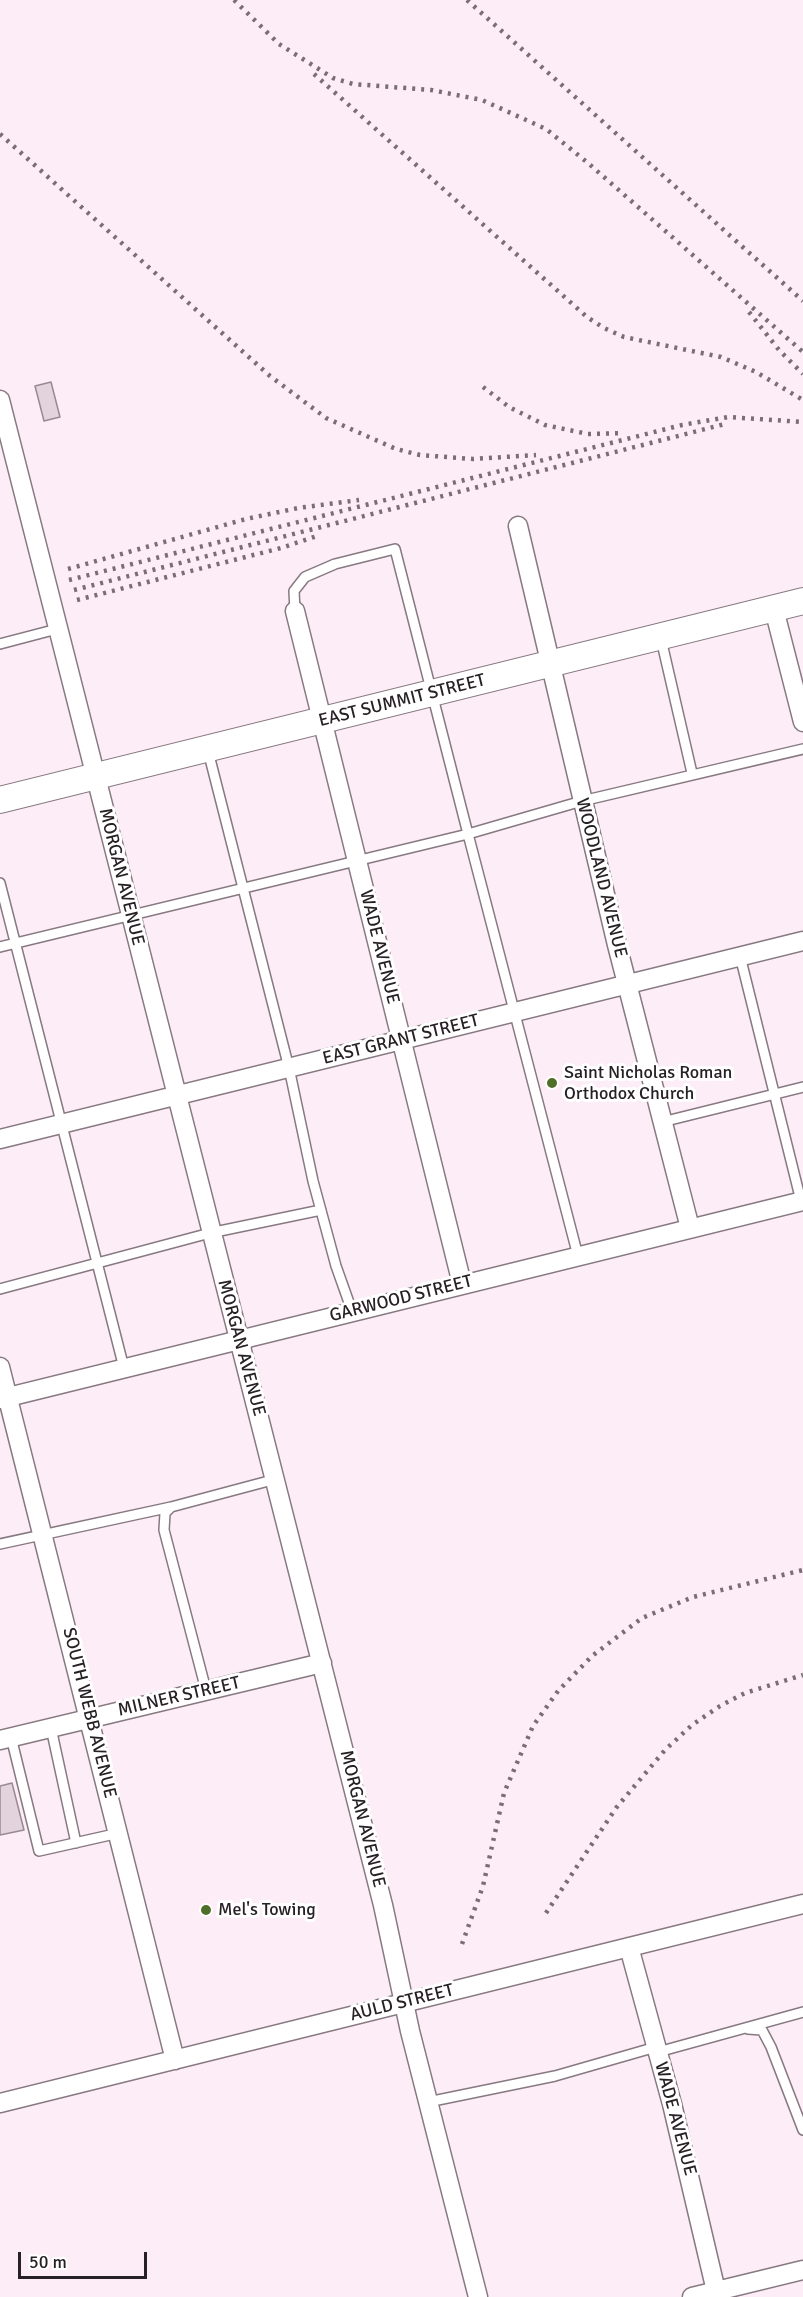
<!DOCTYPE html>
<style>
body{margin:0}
#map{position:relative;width:803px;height:2297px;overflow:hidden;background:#fdedf6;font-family:Signika,sans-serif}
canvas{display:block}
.scale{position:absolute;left:18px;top:2252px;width:129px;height:27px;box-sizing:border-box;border:3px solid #272125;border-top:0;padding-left:8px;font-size:18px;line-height:21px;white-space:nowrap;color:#272125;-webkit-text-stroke:4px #fff;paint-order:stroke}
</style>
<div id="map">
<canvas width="803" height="2297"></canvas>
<div class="scale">50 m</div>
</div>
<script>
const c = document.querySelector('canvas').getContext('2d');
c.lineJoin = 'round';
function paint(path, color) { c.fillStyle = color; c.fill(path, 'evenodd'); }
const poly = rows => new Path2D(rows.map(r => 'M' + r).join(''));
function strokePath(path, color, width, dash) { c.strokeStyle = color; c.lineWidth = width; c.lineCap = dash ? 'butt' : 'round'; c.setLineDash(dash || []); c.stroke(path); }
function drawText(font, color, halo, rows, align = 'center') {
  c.font = font + ' Signika,sans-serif'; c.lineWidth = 6; c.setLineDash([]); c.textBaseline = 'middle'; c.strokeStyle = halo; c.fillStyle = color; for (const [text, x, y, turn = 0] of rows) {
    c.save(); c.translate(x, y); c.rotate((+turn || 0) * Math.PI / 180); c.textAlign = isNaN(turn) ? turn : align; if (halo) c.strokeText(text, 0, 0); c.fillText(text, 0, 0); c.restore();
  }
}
const building = poly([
 [51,382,60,417,44,421,35,386,51,382],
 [12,1783,24,1830,0,1835,0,1786,12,1783]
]);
paint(building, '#e2d3dc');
strokePath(building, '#988a92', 1.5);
const lane = poly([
 [295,611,294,591,305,577,335,564,395,549,468,834,582,801,803,749],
 [661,639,692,773],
 [0,644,57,629],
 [208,751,289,1068,313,1181,336,1266,352,1311],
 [0,883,124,1368],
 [0,947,468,834,578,1256],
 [740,956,801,1201],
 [662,1122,803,1087],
 [0,1289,210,1233,321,1210],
 [0,1544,171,1507],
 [206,1690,164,1530,165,1513,171,1507,276,1479],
 [51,1728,76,1843],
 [11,1737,39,1851,119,1833],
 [748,2029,762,2030,771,2047,803,2130],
 [658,2052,803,2012],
 [428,2102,555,2076,656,2047]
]);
const street = poly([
 [0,400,383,1905,410,2031,478,2297],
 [518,526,617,945,690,1228],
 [774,609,803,722],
 [295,611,462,1284],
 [0,1139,803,941],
 [0,1367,175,2060],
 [0,1399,803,1201],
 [0,1740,322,1663],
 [629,1947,672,2104,716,2291],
 [0,2103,803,1904],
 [692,2297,803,2270]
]);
const secondary = poly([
 [0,800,803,601]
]);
strokePath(lane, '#877981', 12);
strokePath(street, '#877981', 21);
strokePath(secondary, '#877981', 28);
strokePath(lane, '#fff', 9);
strokePath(street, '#fff', 18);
strokePath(secondary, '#fff', 26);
strokePath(poly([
 [234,0,279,44,333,78,353,84,431,90,482,100,546,129,588,163,803,352],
 [467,0,803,301],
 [314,74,587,317,604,328,624,337,721,357,756,372,803,400],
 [0,134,270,376,326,418,396,449,420,455,473,459,536,455],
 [749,312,779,350,803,374],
 [483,387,509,407,545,425,588,434,623,433],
 [68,569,246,519,298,508,359,500],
 [69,580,682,425,728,417,803,422],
 [74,590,725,424],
 [77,600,281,548,317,536],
 [546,1913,616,1808,665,1750,692,1725,720,1706,745,1693,803,1675],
 [462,1944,483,1886,504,1793,533,1726,558,1691,592,1656,642,1618,693,1597,803,1570]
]), '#786e74', 4.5, [3, 6]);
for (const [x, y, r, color] of [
 [552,1083,6,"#4e7029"],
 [206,1910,6,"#4e7029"]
]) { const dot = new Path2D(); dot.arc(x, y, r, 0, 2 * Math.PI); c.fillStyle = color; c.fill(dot); strokePath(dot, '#fff', 2); }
drawText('18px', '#272125', '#fff', [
 ["EAST SUMMIT STREET",402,701,-14],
 ["MORGAN AVENUE",121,877,76],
 ["WOODLAND AVENUE",601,878,76],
 ["WADE AVENUE",379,947,76],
 ["EAST GRANT STREET",401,1040,-14],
 ["GARWOOD STREET",401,1299,-14],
 ["MORGAN AVENUE",241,1348,75],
 ["MILNER STREET",179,1697,-13],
 ["SOUTH WEBB AVENUE",89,1713,76],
 ["MORGAN AVENUE",362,1819,76],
 ["AULD STREET",402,2003,-14],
 ["WADE AVENUE",675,2119,75]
]);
drawText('18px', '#272125', '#fff', [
 ["Saint Nicholas Roman",564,1073],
 ["Orthodox Church",564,1094],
 ["Mel's Towing",218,1910]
], 'left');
</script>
